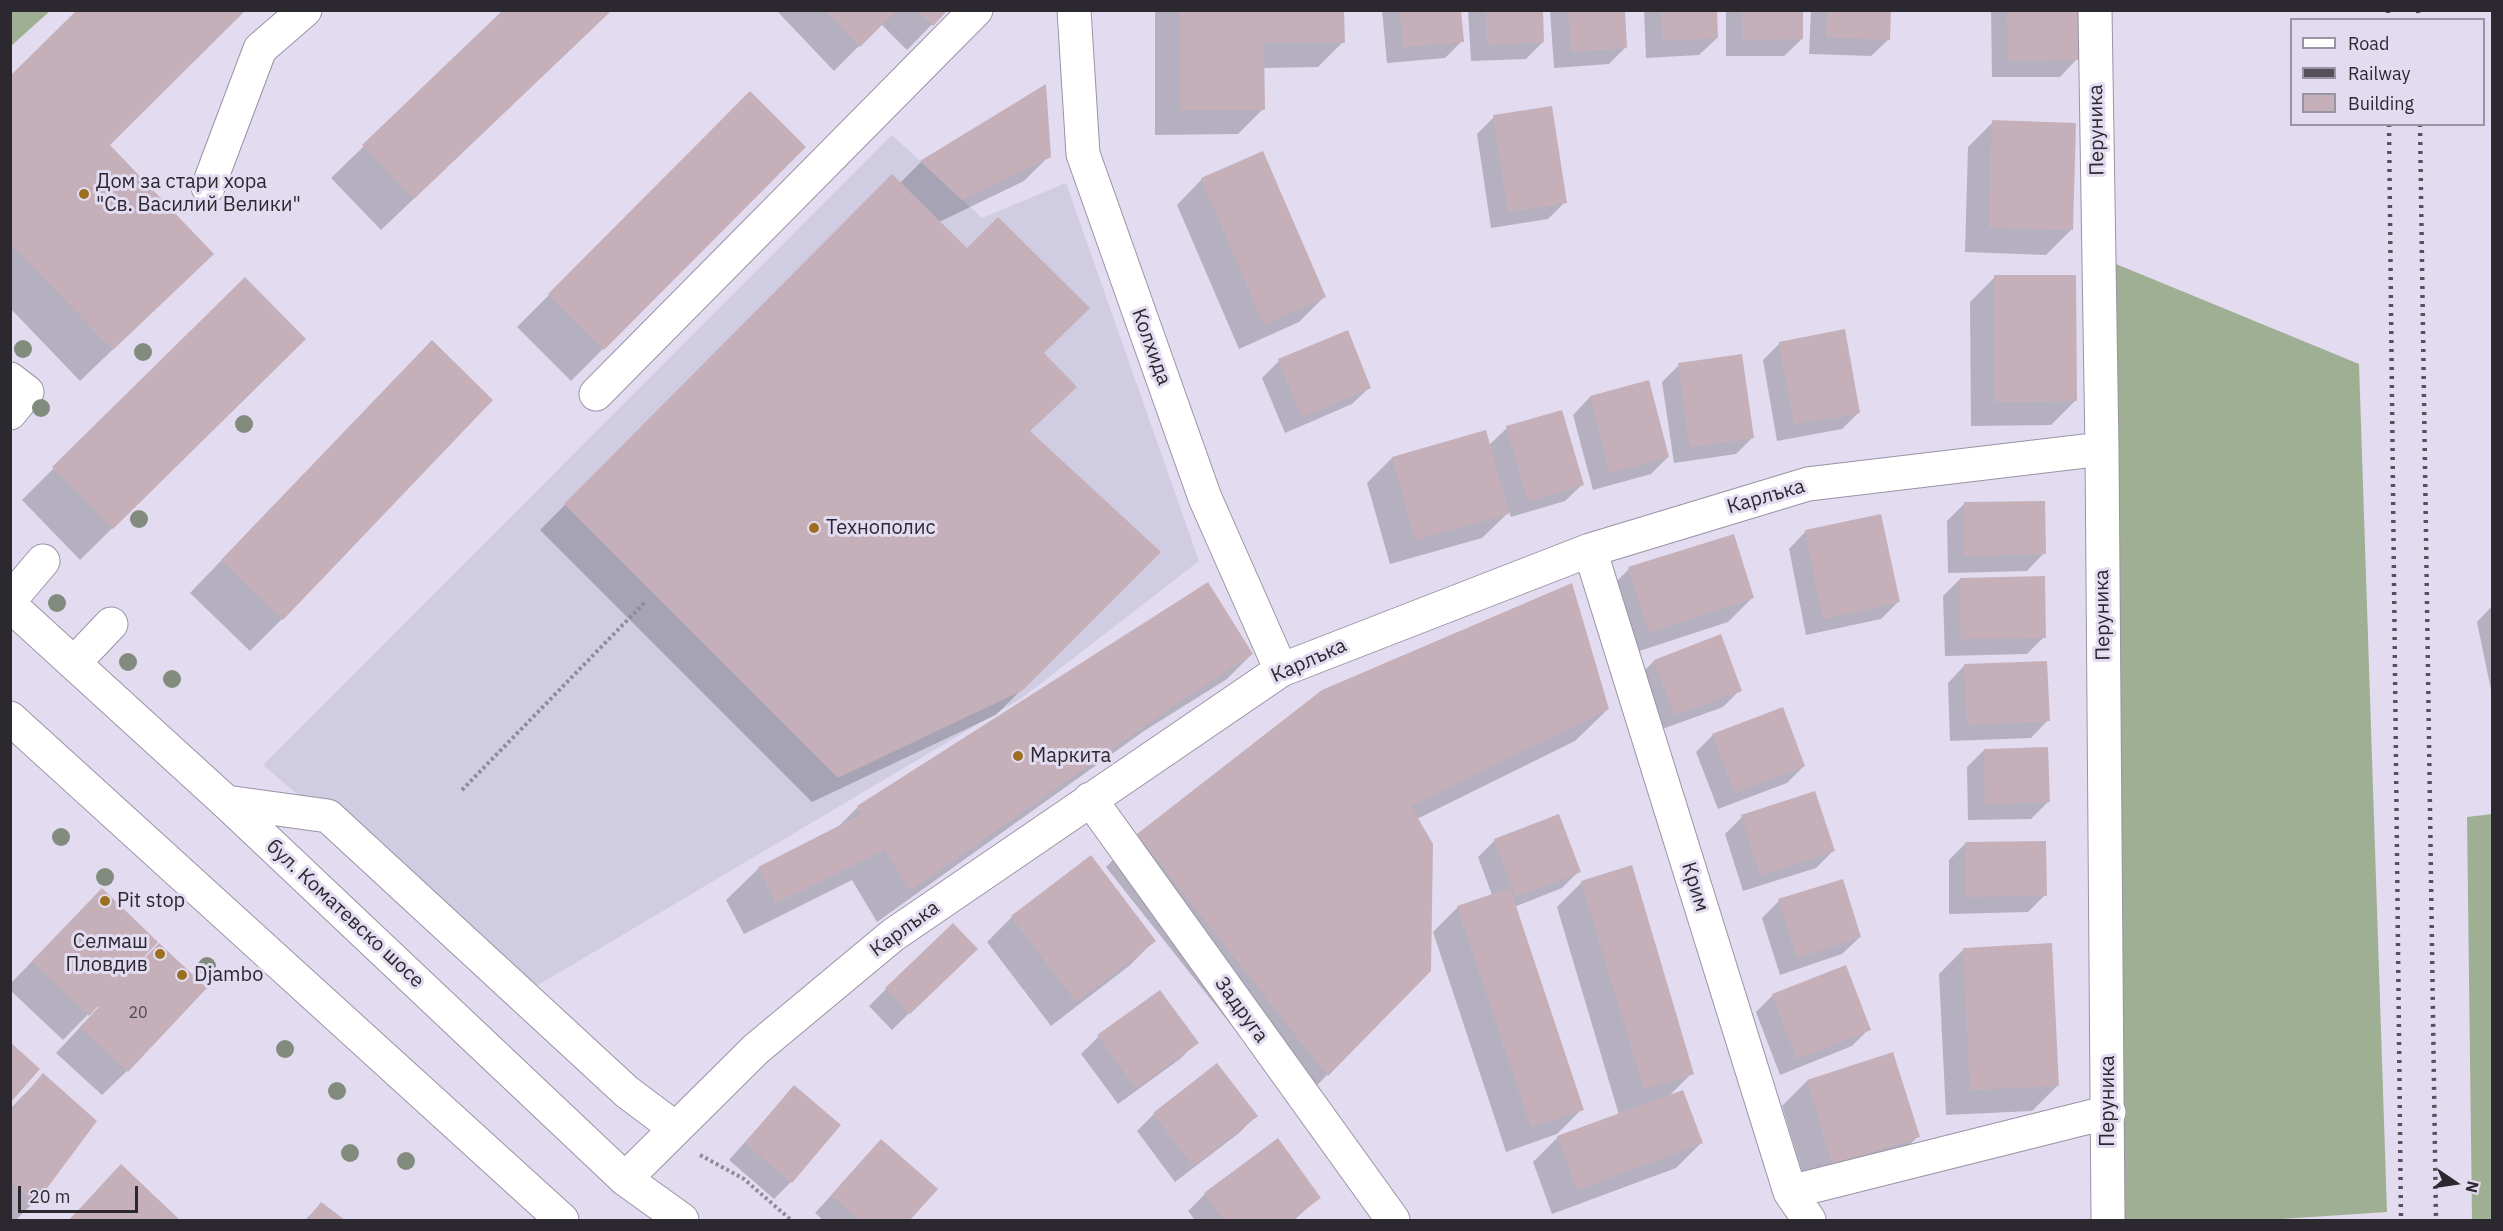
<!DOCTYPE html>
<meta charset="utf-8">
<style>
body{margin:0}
#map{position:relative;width:2503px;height:1231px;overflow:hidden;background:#e3dcf0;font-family:"IBM Plex Sans",sans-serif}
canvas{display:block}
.frame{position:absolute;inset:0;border:12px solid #2b282f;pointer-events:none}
.legend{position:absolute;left:2290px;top:18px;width:195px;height:108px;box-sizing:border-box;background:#e3dcf0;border:2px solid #9994a3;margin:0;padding:8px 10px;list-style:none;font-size:18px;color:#2b282f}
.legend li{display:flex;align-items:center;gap:12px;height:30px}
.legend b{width:30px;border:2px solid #9994a3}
.north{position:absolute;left:2425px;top:1153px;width:60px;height:60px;-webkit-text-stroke:4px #e3dcf0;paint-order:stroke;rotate:103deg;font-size:16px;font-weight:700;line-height:24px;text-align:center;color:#2b282f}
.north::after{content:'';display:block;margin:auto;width:21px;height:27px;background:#2b282f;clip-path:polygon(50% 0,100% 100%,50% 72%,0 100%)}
.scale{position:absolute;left:18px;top:1186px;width:120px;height:27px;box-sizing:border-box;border:3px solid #2b282f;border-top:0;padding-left:8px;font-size:18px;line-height:21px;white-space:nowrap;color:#2b282f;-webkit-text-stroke:4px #e3dcf0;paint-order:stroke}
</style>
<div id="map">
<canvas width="2503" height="1231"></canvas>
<div class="frame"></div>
<ul class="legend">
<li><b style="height:8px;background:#fff"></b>Road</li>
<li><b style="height:8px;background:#55515b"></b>Railway</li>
<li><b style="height:16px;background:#c5b0b9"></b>Building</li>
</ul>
<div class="north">N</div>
<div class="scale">20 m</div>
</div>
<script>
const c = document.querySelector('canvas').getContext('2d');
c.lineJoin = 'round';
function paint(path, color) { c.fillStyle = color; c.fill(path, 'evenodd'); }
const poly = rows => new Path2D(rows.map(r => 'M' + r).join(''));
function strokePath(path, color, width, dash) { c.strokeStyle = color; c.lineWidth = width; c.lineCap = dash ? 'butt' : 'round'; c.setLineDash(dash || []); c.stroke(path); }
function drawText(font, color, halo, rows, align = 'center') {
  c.font = font + ' "IBM Plex Sans",sans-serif'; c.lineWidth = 6; c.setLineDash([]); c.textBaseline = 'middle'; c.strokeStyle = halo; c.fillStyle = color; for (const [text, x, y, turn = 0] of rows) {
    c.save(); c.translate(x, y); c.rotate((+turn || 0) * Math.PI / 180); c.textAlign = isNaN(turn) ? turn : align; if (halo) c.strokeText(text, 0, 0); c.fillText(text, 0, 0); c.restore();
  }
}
paint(poly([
 [892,135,982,218,1066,183,1199,561,1022,698,528,991,263,765]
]), '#d0cce2');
paint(poly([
 [11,10,50,10,50,11,11,46],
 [2099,257,2359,364,2387,1212,2266,1220,2108,1220],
 [2492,814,2492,1220,2472,1220,2467,817]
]), '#9faf94');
paint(poly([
 [505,10,612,10,381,230,331,178],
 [776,10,946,10,907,50,881,24,834,71],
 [1155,10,1343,10,1343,42,1318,67,1263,68,1263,109,1238,134,1155,135],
 [1382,10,1459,10,1462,41,1445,58,1387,63],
 [1468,10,1541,10,1543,42,1526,59,1471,61],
 [1550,10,1623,10,1626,47,1609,64,1554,68],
 [1644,10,1715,10,1717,38,1699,55,1646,58],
 [1726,10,1801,10,1802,39,1784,56,1726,56],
 [1811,10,1890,10,1889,39,1871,56,1809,54],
 [1991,10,2077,10,2077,59,2060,77,1992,77],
 [10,78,108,145,180,285,80,381,10,308],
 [1045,86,1049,156,1024,181,939,222,967,250,1042,353,1029,432,1159,552,996,715,812,802,540,530,892,176,900,183,921,162],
 [750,93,804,147,571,381,517,327],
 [1494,117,1565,202,1548,219,1491,228,1477,134],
 [1993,122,2071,230,2046,255,1965,252,1968,147],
 [1202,179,1324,297,1299,322,1239,349,1177,205],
 [1995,277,2076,400,2051,425,1971,426,1970,302],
 [304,339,80,560,22,500,54,468],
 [1780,343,1859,412,1842,429,1777,441,1763,360],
 [1279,361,1370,387,1352,404,1285,433,1262,378],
 [1679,365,1753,437,1736,454,1674,463,1662,382],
 [400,374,282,619,250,651,190,593],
 [1590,397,1668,457,1651,474,1593,490,1573,415],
 [1507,428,1583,484,1565,501,1511,517,1509,512,1482,538,1390,564,1367,483,1392,458,1488,446],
 [1964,504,2044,553,2027,571,1948,573,1947,521],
 [1806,531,1898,602,1881,619,1806,635,1789,549],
 [1629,569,1753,597,1728,622,1624,656,1604,594],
 [1960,579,2044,637,2027,654,1945,656,1943,596],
 [2492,606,2492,695,2477,622],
 [1252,654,1227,679,1144,731,877,922,852,880,744,934,726,900,759,868,837,828,858,807],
 [1654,661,1740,690,1723,707,1657,731,1637,678],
 [1965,665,2048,720,2031,738,1950,741,1948,683],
 [1608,709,1575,741,1417,819,1327,1075,1296,1107,1106,867,1138,835],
 [1713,735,1804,766,1787,783,1718,809,1696,752],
 [1984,750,2048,802,2031,819,1968,820,1967,767],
 [1742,817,1833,851,1816,868,1743,891,1725,834],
 [1495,840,1579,871,1562,888,1514,907,1582,1109,1557,1134,1506,1152,1433,932,1458,907,1492,895,1478,857],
 [1966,843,2045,895,2028,912,1949,914,1949,860],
 [1582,882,1692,1073,1668,1097,1701,1143,1676,1168,1552,1214,1533,1162,1558,1137,1619,1115,1557,907],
 [1779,901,1860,937,1842,954,1780,975,1762,918],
 [77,915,146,957,159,945,127,1071,102,1095,56,1053,99,1007,97,1005,63,1040,10,990,10,984],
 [1012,917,1154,941,1129,966,1051,1026,987,942],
 [975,948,892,1030,869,1006,886,989],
 [1964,949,2057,1086,2032,1111,1946,1115,1939,974],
 [1773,995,1869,1029,1852,1046,1780,1075,1756,1012],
 [1098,1037,1197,1042,1180,1059,1118,1104,1081,1054],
 [43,1075,95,1121,34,1202,16,1220,10,1220,10,1109],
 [1807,1081,1918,1136,1893,1162,1807,1188,1782,1106],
 [794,1087,791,1182,774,1199,729,1160],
 [1154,1114,1256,1116,1239,1133,1175,1182,1137,1131],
 [881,1141,936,1189,908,1220,823,1220,815,1213],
 [121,1167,178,1220,69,1220],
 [1205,1194,1319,1198,1294,1220,1195,1220,1188,1211],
 [321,1204,342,1220,305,1220]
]), '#0003');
paint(poly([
 [77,10,246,10,110,145,214,254,113,350,10,243,10,76],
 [503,10,612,10,414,199,362,145],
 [825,10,897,10,860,47],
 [917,10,948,10,933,26],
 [1180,10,1344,10,1345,43,1264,43,1265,110,1180,110],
 [1400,10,1461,10,1464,42,1403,47],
 [1486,10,1543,10,1544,42,1487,45],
 [1568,10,1625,10,1627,48,1571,52],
 [1661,10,1717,10,1718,38,1663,41],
 [1742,10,1803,10,1803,39,1743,40],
 [1827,10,1891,10,1890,40,1826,37],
 [2007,10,2079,10,2079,60,2008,61],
 [1046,84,1051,157,962,200,920,161],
 [750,91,806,147,604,350,548,294],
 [1552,106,1567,203,1508,212,1493,115],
 [1992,120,2076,123,2073,230,1989,228],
 [1263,151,1326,297,1264,325,1201,178],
 [892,174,967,248,998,217,1090,308,1044,353,1077,387,1030,431,1161,552,1023,690,838,778,564,504],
 [1994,275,2076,275,2077,401,1995,402],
 [245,277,306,339,113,529,52,467],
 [1845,329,1860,413,1794,424,1779,342],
 [1348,330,1371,388,1302,417,1278,359],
 [432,340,493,400,283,620,221,560],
 [1742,354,1754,438,1690,447,1678,363],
 [1649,380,1669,457,1610,473,1590,396],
 [1562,410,1584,485,1528,501,1506,426],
 [1486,430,1509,514,1415,540,1392,457],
 [2045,501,2046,554,1964,556,1964,502],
 [1881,514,1900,602,1823,619,1805,530],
 [1734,534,1754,598,1649,632,1628,567],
 [2045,576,2046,638,1961,639,1960,578],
 [1208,582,1253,654,1171,707,910,891,885,849,776,903,758,867,862,814,857,806],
 [1572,583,1609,709,1411,806,1433,844,1431,971,1328,1076,1137,834,1322,690],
 [1721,634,1742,691,1674,715,1654,660],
 [2047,661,2050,721,1967,725,1964,664],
 [1783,707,1805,766,1735,793,1712,734],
 [2048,747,2050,802,1985,804,1984,749],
 [1815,791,1835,851,1760,875,1741,815],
 [1559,814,1581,872,1516,897,1494,839],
 [2046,841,2047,896,1966,897,1965,842],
 [1091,855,1156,941,1076,1002,1011,916],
 [1632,865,1694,1074,1644,1089,1581,881],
 [1843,879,1861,937,1797,958,1778,899],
 [102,888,158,942,89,1016,32,961],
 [1510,888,1584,1110,1531,1127,1457,906],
 [953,923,978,949,910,1014,885,988],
 [159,943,207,988,128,1072,80,1027],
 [2052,943,2059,1086,1970,1090,1963,948],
 [1846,965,1871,1030,1797,1059,1772,994],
 [1160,990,1199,1043,1136,1088,1097,1035],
 [10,1042,40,1069,10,1103],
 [1893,1052,1920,1137,1832,1164,1807,1080],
 [1217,1063,1258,1116,1193,1166,1153,1113],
 [43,1073,97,1121,36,1203,10,1183,10,1113],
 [794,1085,841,1125,792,1183,745,1143],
 [1683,1090,1703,1143,1577,1190,1557,1136],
 [1278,1138,1321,1198,1290,1220,1224,1220,1204,1193],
 [881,1139,938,1189,910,1220,859,1220,831,1195],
 [121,1164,180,1220,69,1220],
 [321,1202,345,1220,307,1220]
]), '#c5b0b9');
const minor = poly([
 [1074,10,1083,154,1205,498,1281,670],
 [2095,10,2102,449,2108,1220],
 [208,187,260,49,305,10],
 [10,379,27,392,10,413],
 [596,394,976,10],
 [1590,550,1790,1192,1809,1220],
 [10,600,43,561],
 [74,663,111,624],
 [1090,799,1393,1220],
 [226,802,328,816,627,1092,675,1128],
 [625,1179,756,1049,893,935,1281,670,1590,550,1808,484,2102,449],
 [1790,1192,2109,1112]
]);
const major = poly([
 [10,605,226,802,625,1179,682,1220],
 [10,718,562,1220]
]);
strokePath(minor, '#9993a5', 35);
strokePath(major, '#9993a5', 35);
strokePath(poly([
 [462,790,645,602],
 [700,1155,744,1179,791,1220]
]), '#908a99', 4, [3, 3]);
strokePath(minor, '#fff', 33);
strokePath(major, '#fff', 33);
strokePath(poly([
 [2388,10,2388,20],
 [2418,10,2419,20],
 [2389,124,2401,1220],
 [2420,124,2436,1220]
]), '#55515b', 4.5, [3, 6]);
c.fillStyle = '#828c7e';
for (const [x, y] of [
 [23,349],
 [143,352],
 [41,408],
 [244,424],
 [139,519],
 [57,603],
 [128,662],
 [172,679],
 [61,837],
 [105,877],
 [207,966],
 [285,1049],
 [337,1091],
 [350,1153],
 [406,1161]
]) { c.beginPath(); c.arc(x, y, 9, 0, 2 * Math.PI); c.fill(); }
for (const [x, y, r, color] of [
 [84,194,6,"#9c6f20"],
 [814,528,6,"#9c6f20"],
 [1018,756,6,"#9c6f20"],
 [105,901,6,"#9c6f20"],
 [160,954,6,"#9c6f20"],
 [182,975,6,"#9c6f20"]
]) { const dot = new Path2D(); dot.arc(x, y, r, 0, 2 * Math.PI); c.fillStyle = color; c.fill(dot); strokePath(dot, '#e3dcf0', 2); }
drawText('16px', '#524a52', null, [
 ["20",138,1013]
]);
drawText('20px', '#2b282f', '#e3dcf0', [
 ["Перуника",2097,130,-91],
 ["Колхида",1151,347,70],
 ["Карлъка",1766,497,-16],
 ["Перуника",2103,615,-91],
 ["Карлъка",1309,661,-24],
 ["Крим",1695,887,73],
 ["бул. Коматевско шосе",345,914,43],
 ["Карлъка",905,929,-36],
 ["Задруга",1241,1010,54],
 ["Перуника",2108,1101,-90]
]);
drawText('20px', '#2b282f', '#e3dcf0', [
 ["Дом за стари хора",96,182],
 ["\"Св. Василий Велики\"",96,205],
 ["Технополис",826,528],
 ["Маркита",1030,756],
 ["Pit stop",117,901],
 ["Селмаш",148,942,"right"],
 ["Пловдив",148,965,"right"],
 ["Djambo",194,975]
], 'left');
</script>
